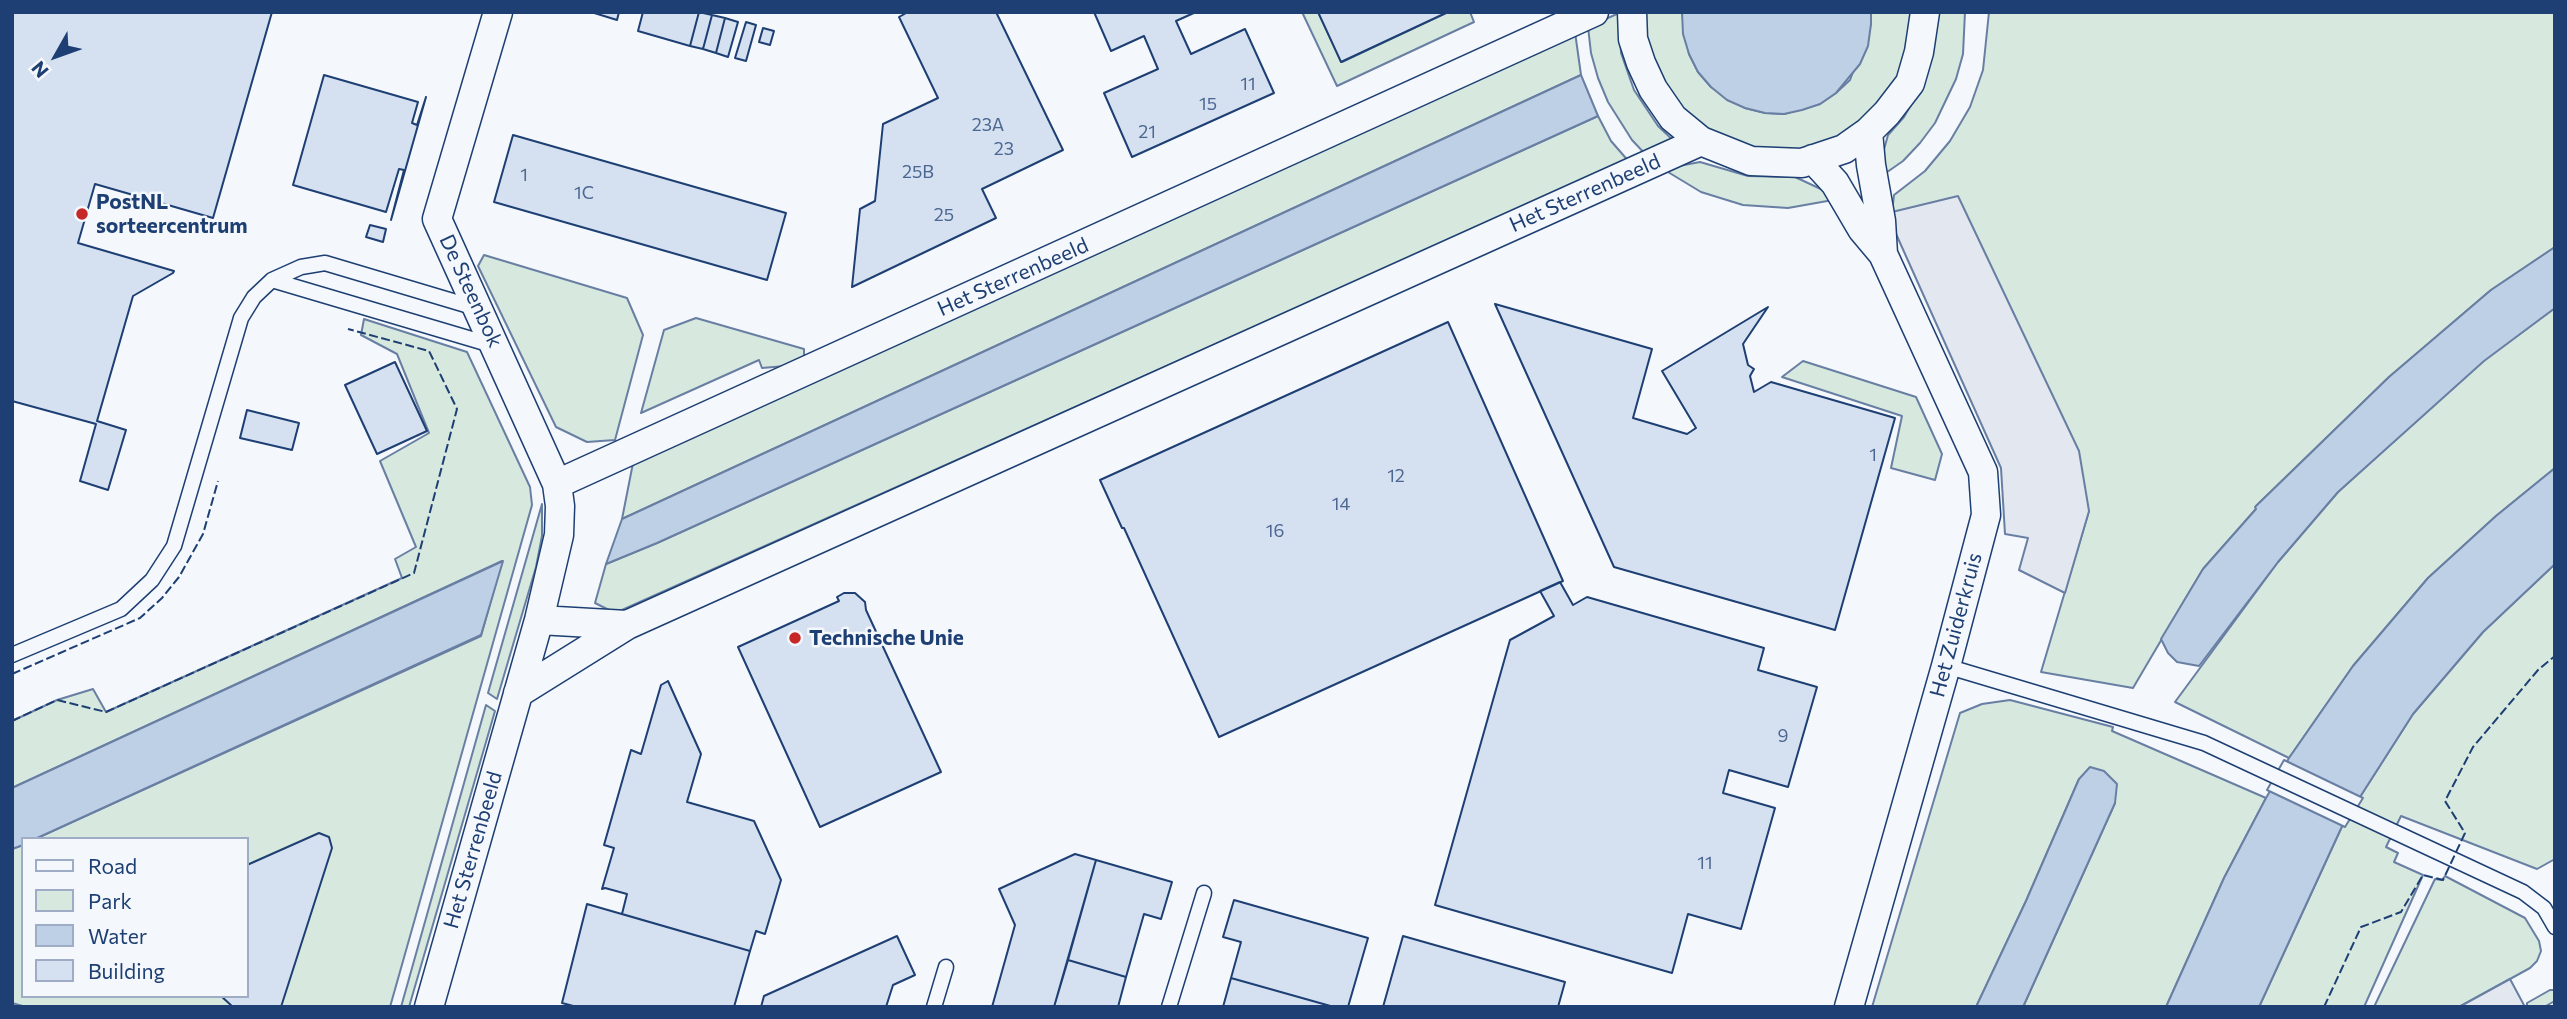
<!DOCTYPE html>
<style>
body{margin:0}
#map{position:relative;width:2567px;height:1019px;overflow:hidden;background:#f4f7fb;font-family:Commissioner,sans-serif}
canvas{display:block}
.frame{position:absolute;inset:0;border:14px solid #1d3f73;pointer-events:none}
.legend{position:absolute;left:21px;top:837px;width:228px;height:161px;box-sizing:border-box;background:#f4f7fb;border:2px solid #9eadc5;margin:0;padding:9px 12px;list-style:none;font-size:21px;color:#1d3f73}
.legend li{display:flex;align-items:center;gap:14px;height:35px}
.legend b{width:35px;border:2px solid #9eadc5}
.north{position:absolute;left:21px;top:21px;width:70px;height:70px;-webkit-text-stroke:5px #f4f7fb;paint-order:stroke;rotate:230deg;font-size:19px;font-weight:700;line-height:28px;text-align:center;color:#1d3f73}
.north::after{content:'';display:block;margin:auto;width:24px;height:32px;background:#1d3f73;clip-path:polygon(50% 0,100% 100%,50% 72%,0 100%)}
</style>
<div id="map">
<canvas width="2567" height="1019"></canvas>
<div class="frame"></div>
<ul class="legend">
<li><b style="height:9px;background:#f4f7fb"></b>Road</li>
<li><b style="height:19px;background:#d7e8df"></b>Park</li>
<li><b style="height:19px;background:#bed0e5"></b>Water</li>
<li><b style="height:19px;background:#d5e0f0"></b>Building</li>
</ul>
<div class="north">N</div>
</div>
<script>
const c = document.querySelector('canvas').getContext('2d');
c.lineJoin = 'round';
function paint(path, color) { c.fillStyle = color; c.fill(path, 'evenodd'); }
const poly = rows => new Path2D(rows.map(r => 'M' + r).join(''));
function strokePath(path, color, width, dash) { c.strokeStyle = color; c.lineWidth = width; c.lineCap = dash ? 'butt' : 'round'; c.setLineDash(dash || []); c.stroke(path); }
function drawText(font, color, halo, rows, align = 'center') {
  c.font = font + ' Commissioner,sans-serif'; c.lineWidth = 5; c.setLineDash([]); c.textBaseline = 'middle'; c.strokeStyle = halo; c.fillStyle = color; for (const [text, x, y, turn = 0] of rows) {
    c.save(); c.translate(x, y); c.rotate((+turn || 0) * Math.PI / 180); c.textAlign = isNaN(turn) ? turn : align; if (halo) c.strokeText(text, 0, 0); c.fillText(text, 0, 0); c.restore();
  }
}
const green = poly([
 [1302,12,1318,12,1342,62,1448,12,1470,12,1474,22,1337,86,1302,12],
 [1644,12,1682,12,1689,54,1698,72,1711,87,1745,108,1765,113,1784,114,1820,104,1836,93,1850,80,1871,24,1871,12,1910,12,1910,33,1905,58,1896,81,1882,102,1844,135,1797,151,1771,153,1723,141,1681,113,1646,48,1644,12],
 [1937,12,1965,12,1963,54,1956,79,1935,123,1920,143,1903,161,1880,177,1880,164,1888,135,1904,117,1916,96,1937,12],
 [1989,12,2555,12,2555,247,2491,290,2389,377,2256,506,2256,509,2203,569,2133,688,2041,672,2089,511,1892,212,1894,195,1925,171,1950,141,1970,107,1983,70,1989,12],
 [1619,13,1621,53,1634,90,1658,126,1676,143,1647,156,1632,140,1608,102,1598,78,1591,53,1588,27,1619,13],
 [1575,32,1581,75,622,519,634,458,1575,32],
 [1598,116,1611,141,1631,164,1321,297,622,610,609,610,595,603,606,564,657,543,1598,116],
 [1700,162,1748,176,1795,177,1823,190,1833,200,1788,208,1743,205,1701,192,1663,169,1700,162],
 [484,255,627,298,643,335,615,440,587,442,556,427,478,266,484,255],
 [2555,308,2555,468,2496,516,2428,578,2353,666,2289,758,2175,702,2278,562,2338,492,2484,360,2555,308],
 [696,318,804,349,804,359,797,365,762,368,759,360,641,413,664,330,696,318],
 [364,319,467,352,530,487,532,505,390,1007,26,1007,12,1003,12,849,23,845,23,996,247,996,247,839,35,839,481,636,502,561,12,788,12,721,57,700,93,689,106,712,402,578,395,559,416,547,380,461,429,433,397,354,361,335,364,319],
 [1803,361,1916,397,1942,454,1935,480,1891,468,1902,416,1782,377,1803,361],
 [542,504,542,536,536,567,497,699,488,693,542,504],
 [2555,564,2555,859,2537,869,2401,816,2386,847,2398,853,2394,862,2423,875,2364,1007,2259,1007,2344,822,2413,714,2483,632,2555,564],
 [2010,700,2113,727,2112,731,2266,798,2224,878,2166,1007,2023,1007,2115,803,2079,779,2026,901,1976,1007,1872,1007,1960,713,1982,704,2010,700],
 [486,705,495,711,409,1007,401,1007,486,705],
 [2445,876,2525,918,2539,941,2541,951,2537,961,2530,968,2459,1007,2374,1007,2435,879,2442,880,2445,876],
 [2550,990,2555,990,2555,1004,2553,1002,2544,1007,2527,1007,2527,1003,2550,990]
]);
paint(green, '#d7e8df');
strokePath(green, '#687fa3', 2);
const parking = poly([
 [1958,196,2079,451,2089,511,2065,593,2019,570,2028,538,2005,534,2001,468,1888,216,1892,212,1958,196],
 [2510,979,2525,1007,2459,1007,2510,979]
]);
paint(parking, '#e3e8f0');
strokePath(parking, '#687fa3', 2);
const water = poly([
 [1682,12,1871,12,1871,24,1868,46,1860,64,1836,93,1820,104,1802,110,1784,114,1765,113,1745,108,1727,100,1711,87,1698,72,1689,54,1683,34,1682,12],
 [1581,75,1598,116,657,543,606,564,622,519,1581,75],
 [2555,247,2555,308,2484,361,2338,492,2278,562,2199,666,2177,662,2168,653,2161,639,2203,569,2256,509,2255,507,2389,377,2491,290,2555,247],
 [2555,468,2555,564,2483,632,2413,714,2344,822,2259,1007,2166,1007,2224,878,2266,798,2289,758,2353,666,2428,578,2496,516,2555,468],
 [503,561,481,635,35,839,23,839,23,845,12,849,12,788,503,561],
 [2090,767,2104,771,2117,784,2115,803,2023,1007,1976,1007,2026,901,2079,779,2090,767]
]);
paint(water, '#bed0e5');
strokePath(water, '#687fa3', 2);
const pier = poly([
 [2284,760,2363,798,2345,827,2267,790,2284,760]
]);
paint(pier, '#f4f7fb');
strokePath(pier, '#687fa3', 2);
const building = poly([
 [12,12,272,12,213,218,95,184,78,243,174,271,173,273,133,296,97,421,126,430,108,490,80,481,96,424,12,401,12,12],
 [591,12,619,12,617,20,591,12],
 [643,12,699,12,690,46,638,31,643,12],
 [699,12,712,15,703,49,690,46,699,12],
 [908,12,996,12,1063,150,982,189,996,218,852,287,860,209,875,201,883,124,938,98,899,17,908,12],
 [1094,12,1196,12,1176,21,1191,54,1245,29,1274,93,1132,157,1104,93,1158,69,1144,36,1111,51,1094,12],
 [1318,12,1448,12,1341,62,1318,12],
 [712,15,725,18,716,53,703,49,712,15],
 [725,18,738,22,728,57,716,53,725,18],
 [746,22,756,25,746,61,735,58,746,22],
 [763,28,774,31,770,45,759,42,763,28],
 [324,75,418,102,412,123,417,125,426,97,391,220,404,170,399,169,386,212,293,185,324,75],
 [513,135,786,213,767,280,494,202,513,135],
 [370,225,386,229,383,242,366,237,370,225],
 [1495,304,1652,349,1633,418,1687,434,1696,428,1662,371,1768,307,1743,344,1748,365,1754,369,1750,376,1754,392,1771,382,1895,418,1835,630,1614,567,1495,304],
 [1448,322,1563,581,1219,737,1124,528,1122,528,1100,480,1448,322],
 [395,362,427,431,377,454,345,385,395,362],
 [247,410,299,423,292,450,240,438,247,410],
 [1560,582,1573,605,1587,597,1764,648,1758,670,1817,687,1788,787,1729,770,1723,793,1775,808,1741,929,1688,914,1672,973,1435,905,1510,640,1554,616,1540,591,1560,582],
 [844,593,855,593,865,602,866,610,941,772,820,827,738,647,839,601,837,597,844,593],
 [668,681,701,754,687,802,754,821,781,880,765,934,756,931,750,951,622,914,627,894,605,888,602,889,614,848,604,845,631,750,641,754,661,685,668,681],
 [319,833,329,837,332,848,281,1007,233,1007,221,996,247,996,247,865,319,833],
 [1075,854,1096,860,1054,1007,992,1007,1015,925,999,889,1075,854],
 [1096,860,1172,882,1161,919,1144,914,1126,977,1068,960,1096,860],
 [1234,900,1368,938,1348,1007,1334,1007,1231,978,1241,942,1223,937,1234,900],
 [587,904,750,951,734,1007,577,1007,562,1003,587,904],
 [897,936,915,975,893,985,886,1007,761,1007,764,996,897,936],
 [1403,936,1565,982,1558,1007,1383,1007,1403,936],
 [1068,960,1126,977,1118,1007,1054,1007,1068,960],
 [1231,978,1334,1007,1223,1007,1231,978]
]);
paint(building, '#d5e0f0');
strokePath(building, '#1d3f73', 2);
const service = poly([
 [272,280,495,346],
 [12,655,121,609,152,580,174,546,241,318,254,297,272,280,301,267,325,263,476,308],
 [1946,666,2204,743,2523,892,2544,908,2555,927],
 [934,1007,946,967],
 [1169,1007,1204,893]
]);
const minor = poly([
 [1632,12,1633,39,1641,63,1653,89,1673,118,1701,141,1751,161,1802,163,1844,149,1868,132,1887,113,1910,83,1919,52,1925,12],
 [1868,132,1871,165,1881,221,1883,254],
 [1813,159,1835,183,1862,229,1883,254,1983,472,1986,515,1946,666,1849,1007],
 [557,484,1594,12],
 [539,620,627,625,1701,141],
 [518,693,627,625],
 [429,1007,539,620,559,535,560,506,557,484,437,219,498,12]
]);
strokePath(service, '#1d3f73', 17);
strokePath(minor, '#1d3f73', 31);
strokePath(service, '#f4f7fb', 14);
strokePath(minor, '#f4f7fb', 28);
strokePath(poly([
 [12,674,140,618,162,598,179,577,203,534,218,481],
 [12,721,57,700,106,712,414,573,457,409,429,351,348,329],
 [2324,1007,2361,927,2401,912,2423,875,2443,880,2465,833,2445,801,2473,747,2538,670,2555,656]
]), '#1d3f73', 2, [9, 3.5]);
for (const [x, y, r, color] of [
 [82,214,7,"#c62828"],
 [795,638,7,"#c62828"]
]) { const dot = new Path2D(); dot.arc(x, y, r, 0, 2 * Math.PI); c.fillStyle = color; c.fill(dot); strokePath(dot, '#f4f7fb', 2.5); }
drawText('18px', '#4b6792', null, [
 ["11",1248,84],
 ["15",1208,104],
 ["23A",988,125],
 ["21",1147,132],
 ["23",1004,149],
 ["25B",918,172],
 ["1",524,175],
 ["1C",584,193],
 ["25",944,215],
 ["1",1873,455],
 ["12",1396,476],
 ["14",1341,504],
 ["16",1275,531],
 ["9",1783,736],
 ["11",1705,863]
]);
drawText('21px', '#1d3f73', '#f4f7fb', [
 ["Het Sterrenbeeld",1585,193,-24],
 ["Het Sterrenbeeld",1013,277,-24],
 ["De Steenbok",471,291,65],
 ["Het Zuiderkruis",1956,625,-75],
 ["Het Sterrenbeeld",473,850,-74]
]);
drawText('bold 21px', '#1d3f73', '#f4f7fb', [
 ["PostNL",96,202],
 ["sorteercentrum",96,226],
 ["Technische Unie",809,638]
], 'left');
</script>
